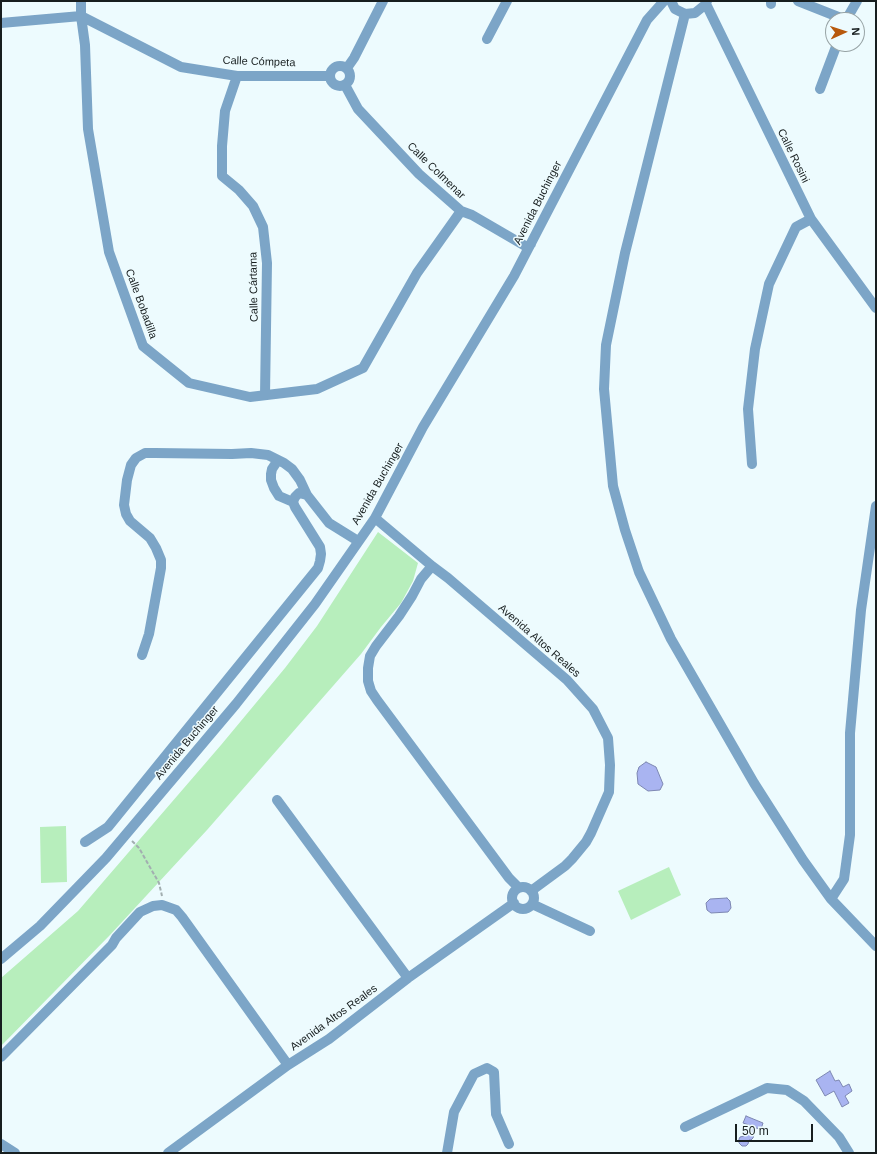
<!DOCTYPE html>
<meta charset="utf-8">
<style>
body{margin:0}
#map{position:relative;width:877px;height:1154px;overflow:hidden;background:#edfbfe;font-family:Helvetica,sans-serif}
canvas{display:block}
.frame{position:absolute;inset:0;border:2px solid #171e1f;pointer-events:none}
.north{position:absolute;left:825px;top:12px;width:40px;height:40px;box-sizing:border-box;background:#edfbfe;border:1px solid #97a3a5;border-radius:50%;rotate:87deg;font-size:11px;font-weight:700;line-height:16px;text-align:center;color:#171e1f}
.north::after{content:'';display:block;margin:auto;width:14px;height:18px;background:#b7590d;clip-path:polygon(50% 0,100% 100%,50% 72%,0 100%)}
.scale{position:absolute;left:735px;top:1124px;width:78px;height:18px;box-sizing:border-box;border:2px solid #171e1f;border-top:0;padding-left:5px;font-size:12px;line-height:14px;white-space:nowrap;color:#171e1f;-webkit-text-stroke:3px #edfbfe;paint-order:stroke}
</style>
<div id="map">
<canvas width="877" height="1154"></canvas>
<div class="frame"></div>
<div class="north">N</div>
<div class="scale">50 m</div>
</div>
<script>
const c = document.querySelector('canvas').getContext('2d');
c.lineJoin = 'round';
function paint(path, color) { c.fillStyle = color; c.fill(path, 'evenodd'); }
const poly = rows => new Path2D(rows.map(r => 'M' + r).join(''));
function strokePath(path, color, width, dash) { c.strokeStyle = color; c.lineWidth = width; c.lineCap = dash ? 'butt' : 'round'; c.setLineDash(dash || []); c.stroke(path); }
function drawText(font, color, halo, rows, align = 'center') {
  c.font = font + ' Helvetica,sans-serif'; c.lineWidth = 3; c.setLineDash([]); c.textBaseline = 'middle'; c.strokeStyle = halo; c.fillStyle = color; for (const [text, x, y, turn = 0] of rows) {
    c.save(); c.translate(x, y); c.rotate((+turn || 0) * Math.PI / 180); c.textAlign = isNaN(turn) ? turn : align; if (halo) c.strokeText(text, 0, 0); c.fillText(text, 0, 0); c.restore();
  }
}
paint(poly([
 [378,532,418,563,413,581,401,603,381,627,361,654,207,830,110,935,1,1046,1,978,78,911,221,745,285,668,317,626],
 [66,826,67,882,41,883,40,827],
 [669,867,681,895,631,920,618,891]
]), '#b7eebc');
const water = poly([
 [646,762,656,767,663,784,660,790,648,791,638,784,637,773,639,767,646,762],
 [727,898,730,901,731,908,728,912,711,913,707,910,706,903,710,899,727,898],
 [830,1071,835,1081,839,1080,843,1087,849,1084,852,1091,845,1096,849,1103,842,1107,834,1091,825,1096,816,1080,830,1071],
 [746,1116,763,1123,761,1129,756,1128,753,1138,751,1140,749,1140,748,1144,746,1146,742,1146,739,1143,739,1139,740,1137,744,1136,745,1132,743,1128,749,1125,743,1123,746,1116]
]);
paint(water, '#a9b4f1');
strokePath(water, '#7d87b2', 1);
strokePath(poly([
 [132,841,139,848,159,883,162,896]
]), '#a2aeb0', 2, [4, 2]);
strokePath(poly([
 [81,1,81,16,85,45,88,129,109,252,143,346,189,383,250,397,317,389,363,368,417,273,461,211],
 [671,1,675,9,685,14,695,13,706,4,707,1],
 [771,1,771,4],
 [798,1,846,20,857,1],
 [706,4,811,219,876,308],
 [685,14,625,253,606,345,604,389,613,486,625,530,639,572,671,639,754,783,803,860,831,899,876,946],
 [81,16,181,67,237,76,329,76],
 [1,23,81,16],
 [487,39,507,1],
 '330 76a10 10 0 1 1 20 0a10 10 0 1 1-20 0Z',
 [347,68,354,58,383,1],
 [237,76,225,111,222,146,222,176,239,190,253,206,263,227,267,263,265,395],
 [345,85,358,109,419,174,461,211,472,215,527,247,531,244],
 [820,89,837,44],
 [278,460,272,469,271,474,271,480,274,488,279,496,293,502],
 [752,464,748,409,755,349,769,284,796,227,811,219],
 [375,518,432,566,448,578,567,680,593,709,608,738,610,765,609,792,591,833,586,842,572,859,565,866,531,891],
 [432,566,421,579,412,596,399,616,376,646,370,656,368,668,368,681,371,691,377,700,509,878,519,888],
 [142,655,149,634,161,568,161,560,156,548,150,538,130,521,126,514,124,505,127,480,131,465,136,458,145,453,155,453,232,454,251,453,268,455,284,463,292,469,300,480,307,495],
 [277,800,408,978],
 [85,842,108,827,318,568,320,561,321,554,320,547,295,507,293,502,295,497,299,493,307,495,329,523,358,541],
 '512 898a11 11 0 1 1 22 0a11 11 0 1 1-22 0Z',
 [831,899,844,879,850,835,850,733,861,610,876,506],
 [532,904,590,931],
 [1,959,40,926,106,858,236,704,315,604,375,518,423,427,514,276,647,20,664,1],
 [1,1057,112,945,116,938,140,912,153,906,162,905,176,910,182,917,288,1065],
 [685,1127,767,1088,787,1090,804,1101,839,1137,849,1153],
 [1,1144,15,1153],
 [168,1153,288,1065,329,1039,408,978,514,903],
 [447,1153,454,1112,474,1074,487,1068,494,1072,496,1114,509,1144]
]), '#7ca5c7', 10);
drawText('11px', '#171e1f', '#edfbfe', [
 ["Calle Cómpeta",259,62,2],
 ["Calle Rosini",793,156,64],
 ["Calle Colmenar",436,171,44],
 ["Avenida Buchinger",538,203,-63],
 ["Calle Cártama",254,287,-91],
 ["Calle Bobadilla",141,304,70],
 ["Avenida Buchinger",378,484,-60],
 ["Avenida Altos Reales",539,641,41],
 ["Avenida Buchinger",187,743,-50],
 ["Avenida Altos Reales",334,1018,-36]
]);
</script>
